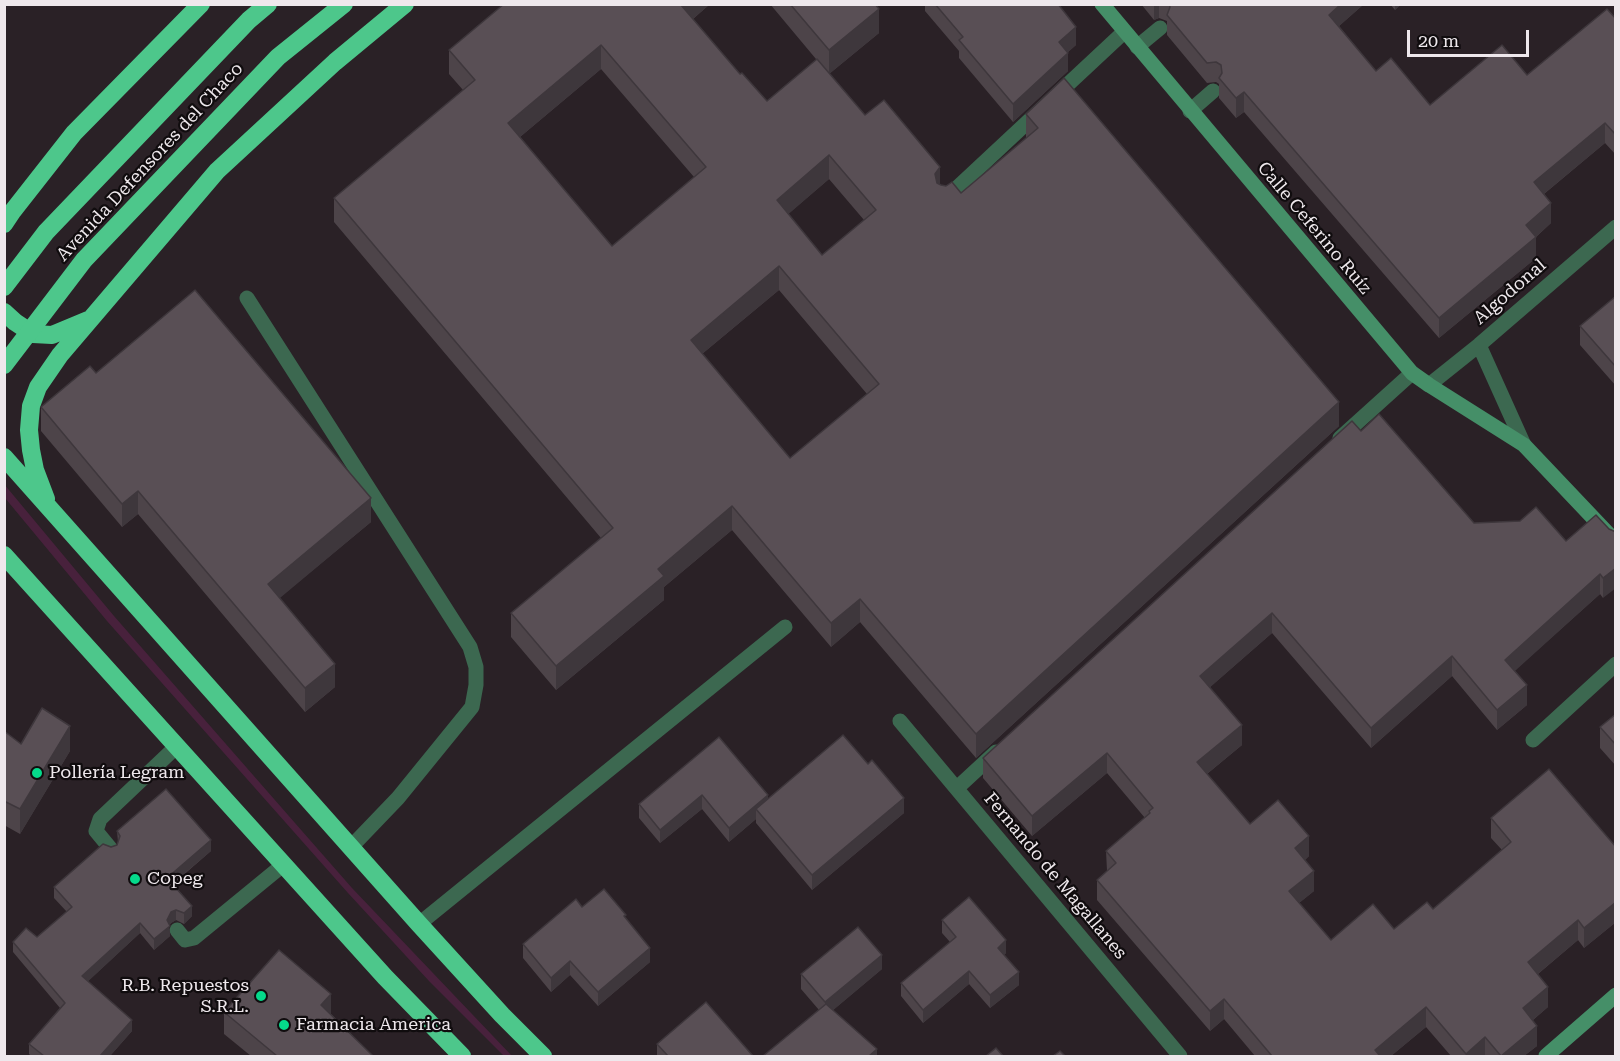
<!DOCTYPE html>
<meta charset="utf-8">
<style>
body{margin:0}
#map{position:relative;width:1620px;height:1061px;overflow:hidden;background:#2a2126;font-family:"Roboto Serif",serif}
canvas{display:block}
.frame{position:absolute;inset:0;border:6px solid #eee8ec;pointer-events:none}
.scale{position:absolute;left:1407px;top:30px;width:122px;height:27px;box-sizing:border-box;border:3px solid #eee8ec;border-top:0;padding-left:8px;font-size:18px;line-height:21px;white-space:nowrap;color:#eee8ec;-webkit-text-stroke:4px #100c0e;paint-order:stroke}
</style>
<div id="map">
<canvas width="1620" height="1061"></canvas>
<div class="frame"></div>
<div class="scale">20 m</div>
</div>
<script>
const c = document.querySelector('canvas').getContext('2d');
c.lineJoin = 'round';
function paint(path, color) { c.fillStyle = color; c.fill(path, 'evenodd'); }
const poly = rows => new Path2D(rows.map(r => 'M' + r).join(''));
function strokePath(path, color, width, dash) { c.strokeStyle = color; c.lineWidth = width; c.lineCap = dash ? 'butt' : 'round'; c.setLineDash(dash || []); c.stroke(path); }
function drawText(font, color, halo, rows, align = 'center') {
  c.font = font + ' "Roboto Serif",serif'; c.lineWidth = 4.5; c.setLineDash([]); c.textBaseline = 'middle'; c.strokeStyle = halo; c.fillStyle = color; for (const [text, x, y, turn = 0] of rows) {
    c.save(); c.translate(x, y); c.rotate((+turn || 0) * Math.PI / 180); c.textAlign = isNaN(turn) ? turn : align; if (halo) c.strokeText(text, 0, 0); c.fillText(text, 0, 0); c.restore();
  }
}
paint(poly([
 [4,484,114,616,295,823,352,888,512,1056,504,1056,429,981,348,893,107,621,5,498]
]), '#48213c');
strokePath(poly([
 [1137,47,1160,28],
 [1190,111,1213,91],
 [944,200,1124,32],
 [247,298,470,647,476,667,476,685,472,707,398,798,351,847],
 [1533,740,1616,664],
 [110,848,96,831,100,819,177,746],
 [419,924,785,627],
 [177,930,185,940,194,938,283,865]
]), '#3c6850', 15);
strokePath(poly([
 [1479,345,1524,445],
 [1429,385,1479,345,1616,227],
 [1340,438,1412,373],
 [900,721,1180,1056],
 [957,788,996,752]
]), '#3c6850', 15);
strokePath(poly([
 [1102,4,1412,373,1429,385,1524,445,1616,542],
 [1546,1056,1616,995]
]), '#458f68', 15);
strokePath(poly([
 [4,224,12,212,74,133,201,4],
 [4,287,46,232,249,20,268,4],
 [4,312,15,322,33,334,52,335,88,320],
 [4,457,419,924,502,1015,543,1056],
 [46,499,35,470,31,450,29,430,31,406,38,387,60,355,217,171,335,62,405,4],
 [4,555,385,977,462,1056]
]), '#4dc78b', 18);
strokePath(poly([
 [4,365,84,260,278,57,344,4]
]), '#4dc78b', 18);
paint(poly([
 [504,4,710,4,693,19,740,74,767,101,826,71,770,4,875,4,879,33,829,74,865,115,940,185,961,193,1026,138,1026,114,1339,426,976,758,860,622,831,647,732,530,664,587,664,600,556,690,511,637,511,613,601,538,334,222,334,198,463,90,449,74,449,50],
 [601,69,694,177,612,246,520,137],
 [829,179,864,220,822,255,788,214],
 [779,290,867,394,790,458,702,354],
 [925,4,1058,4,1076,45,1068,52,1068,71,1013,122,959,58,959,51,925,11],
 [1141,4,1364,4,1339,26,1376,71,1430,105,1527,75,1616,19,1616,155,1605,143,1544,194,1551,223,1536,237,1536,258,1439,338,1244,112,1236,118,1219,98,1219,84,1216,82,1207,83,1167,35,1167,21,1159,18,1154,20],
 [1390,4,1401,4,1395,10],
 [1616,296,1616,386,1580,345,1580,326],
 [41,407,371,522,279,598,335,687,305,712,138,514,122,527,41,431],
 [1361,431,1474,523,1566,541,1609,529,1603,598,1600,594,1514,671,1527,705,1497,730,1452,676,1371,748,1272,633,1210,687,1242,745,1207,774,1250,824,1309,856,1305,860,1314,891,1299,903,1331,940,1394,929,1433,909,1502,850,1491,838,1491,818,1616,847,1616,922,1584,948,1578,940,1538,974,1548,1007,1533,1020,1537,1046,1524,1056,1451,1056,1426,1027,1391,1056,1255,1056,1224,1019,1210,1031,1097,900,1097,880,1107,871,1106,851,1145,818,1107,773,1032,836,983,778,983,758],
 [1616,714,1616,766,1600,748,1600,727],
 [4,731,21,744,70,751,20,834,4,825],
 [719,737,768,799,904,813,812,890,756,823,756,819,729,842,702,809,660,843,639,818,639,804],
 [117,831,211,851,173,884,192,916,184,924,176,920,171,923,169,926,170,936,154,950,140,933,88,981,132,1031,110,1056,31,1056,29,1054,29,1044,60,1008,13,952,13,942,37,937,67,912,54,898,54,887,111,847,117,845,118,842],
 [582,907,626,919,650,962,598,1006,570,975,551,992,523,958,523,944],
 [942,920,1006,953,1004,955,1019,985,990,1008,969,984,923,1023,901,996,901,983,950,942,942,933],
 [882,969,833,1010,877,1056,819,1010,801,989,801,974],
 [224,1012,331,1014,373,1056,251,1056,224,1034],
 [657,1044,753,1056,657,1056]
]), '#4d4449');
paint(poly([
 [681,4,710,4,681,29],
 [1154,4,1159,4,1159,18,1154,20],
 [1341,4,1364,4,1329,35,1329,15],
 [1395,4,1401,4,1395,10],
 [879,9,879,33,829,74,829,50],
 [1076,27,1076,45,1059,60,1059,42],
 [601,45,601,69,508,147,508,123],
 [1068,53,1068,71,1013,122,1013,104],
 [1244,92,1244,112,1236,118,1236,98],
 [1605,123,1605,143,1534,202,1534,182],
 [829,155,829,179,777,224,777,200],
 [940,167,940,191,935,198,935,174],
 [1551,203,1551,223,1526,246,1526,225],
 [1536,237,1536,258,1439,338,1439,318],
 [779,266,779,290,691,363,691,340],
 [1339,402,1339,426,976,758,976,734],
 [138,491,138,514,122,527,122,504],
 [371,498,371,522,268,608,268,584],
 [732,506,732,530,664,587,664,600,556,690,556,666,658,569],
 [1616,568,1616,588,1603,598,1603,578],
 [1600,574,1600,594,1505,680,1505,660],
 [860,599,860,622,831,647,831,623],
 [1272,613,1272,633,1200,696,1200,676],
 [1452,656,1452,676,1371,748,1371,728],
 [335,664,335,687,305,712,305,688],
 [1527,685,1527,705,1497,730,1497,710],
 [1242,725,1242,745,1197,782,1197,762],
 [70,726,70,751,20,834,20,809],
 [1107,753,1107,773,1032,836,1032,816],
 [702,795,702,809,660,843,660,830],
 [768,795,768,809,756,809,756,819,729,842,729,828],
 [904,798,904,813,812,890,812,875],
 [1309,836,1309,856,1295,868,1295,848],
 [211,840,211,851,167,888,167,878],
 [1314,871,1314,891,1289,911,1289,891],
 [1616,902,1616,922,1584,948,1584,928],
 [192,906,192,916,184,924,184,913],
 [176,910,176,920,171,923,169,926,170,936,154,950,154,939,167,920,171,912],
 [1578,920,1578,940,1528,982,1528,962],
 [140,923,140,933,82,987,82,976],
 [1006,940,1006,953,998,960,998,948],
 [650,948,650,962,598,1006,598,992],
 [882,955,882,969,825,1017,825,1002],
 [570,961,570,975,551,992,551,978],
 [969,971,969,984,923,1023,923,1010],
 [1019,972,1019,985,990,1008,990,995],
 [1548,987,1548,1007,1523,1028,1523,1008],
 [331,994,331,1017,321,1005],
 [1224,999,1224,1019,1210,1031,1210,1011],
 [1426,1007,1426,1027,1391,1056,1375,1056,1375,1050],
 [132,1020,132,1031,110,1056,100,1056],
 [1537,1026,1537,1046,1524,1056,1501,1056],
 [1485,1037,1485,1056,1466,1056,1466,1054],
 [877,1049,877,1056,869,1056]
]), '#3e373c');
const building = poly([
 [504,4,681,4,681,5,740,74,742,73,767,101,817,59,865,115,884,100,940,167,935,174,937,183,941,185,946,186,952,182,961,193,1038,128,1026,114,1064,78,1339,402,976,734,860,599,831,623,732,506,658,569,664,576,556,666,511,613,613,528,334,198,475,80,449,50,504,4],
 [601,45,706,167,612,246,508,123,601,45],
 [829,155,876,210,822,255,777,200,829,155],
 [779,266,879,384,790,458,691,340,779,266],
 [790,4,875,4,879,9,829,50,790,4],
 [935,4,1058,4,1076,27,1059,42,1068,53,1013,104,959,40,963,37,935,4],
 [1169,4,1341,4,1329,15,1376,71,1391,58,1430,105,1502,45,1527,75,1607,9,1616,19,1616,135,1605,123,1534,182,1551,203,1526,225,1536,237,1439,318,1244,92,1236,98,1219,78,1222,73,1221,65,1216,62,1207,63,1167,15,1170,7,1169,4],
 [195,290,371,498,268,584,335,664,305,688,138,491,122,504,41,407,90,366,96,373,195,290],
 [1616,296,1616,367,1580,326,1616,296],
 [1379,414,1474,523,1520,521,1536,507,1566,541,1596,515,1609,529,1616,532,1616,568,1603,578,1600,574,1505,660,1527,685,1497,710,1452,656,1371,728,1272,613,1200,676,1242,725,1197,762,1250,824,1278,800,1309,836,1295,848,1314,871,1289,891,1331,940,1373,904,1394,929,1427,902,1433,909,1511,842,1491,818,1549,769,1616,847,1616,902,1584,928,1578,920,1528,962,1548,987,1523,1008,1537,1026,1501,1056,1485,1037,1466,1054,1426,1007,1375,1050,1380,1056,1272,1056,1224,999,1210,1011,1097,880,1116,863,1106,851,1150,813,1149,811,1153,808,1107,753,1032,816,983,758,1352,421,1361,431,1379,414],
 [42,708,70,726,20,809,4,801,4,731,21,744,42,708],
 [1616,714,1616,745,1600,727,1616,714],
 [843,735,868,764,872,760,904,798,812,875,756,809,843,735],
 [719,737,768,795,729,828,702,795,660,830,639,804,719,737],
 [166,789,211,840,167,878,192,906,184,913,176,910,171,912,167,920,170,926,154,939,140,923,82,976,132,1020,100,1056,44,1056,29,1044,65,1003,13,942,26,928,37,937,72,907,54,887,103,844,111,847,117,845,120,836,117,831,166,789],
 [604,889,626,915,624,916,650,948,598,992,570,961,551,978,523,944,576,899,582,907,604,889],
 [969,897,1006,940,998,948,1019,972,990,995,969,971,923,1010,901,983,956,937,942,920,969,897],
 [858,927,882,955,825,1002,801,974,858,927],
 [279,950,331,994,321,1005,373,1056,277,1056,224,1012,279,950],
 [706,1002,753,1056,668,1056,657,1044,706,1002],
 [826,1004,877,1049,869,1056,763,1056,826,1004],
 [996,1048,1003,1056,986,1056,996,1048],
 [1060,1051,1065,1056,1053,1056,1060,1051]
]);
paint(building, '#594f55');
strokePath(building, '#3e373c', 1.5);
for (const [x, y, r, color] of [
 [37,773,6,"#05d98b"],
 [135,879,6,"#05d98b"],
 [261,996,6,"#05d98b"],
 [284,1025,6,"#05d98b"]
]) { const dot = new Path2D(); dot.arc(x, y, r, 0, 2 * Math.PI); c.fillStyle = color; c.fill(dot); strokePath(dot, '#100c0e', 2); }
drawText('18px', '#eee8ec', '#100c0e', [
 ["Avenida Defensores del Chaco",150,162,-47],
 ["Calle Ceferino Ruíz",1314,228,50],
 ["Algodonal",1510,292,-41],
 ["Fernando de Magallanes",1055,876,50]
]);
drawText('18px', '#eee8ec', '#100c0e', [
 ["Pollería Legram",49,773],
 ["Copeg",147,879],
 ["R.B. Repuestos",249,986,"right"],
 ["S.R.L.",249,1007,"right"],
 ["Farmacia America",296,1025]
], 'left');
</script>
